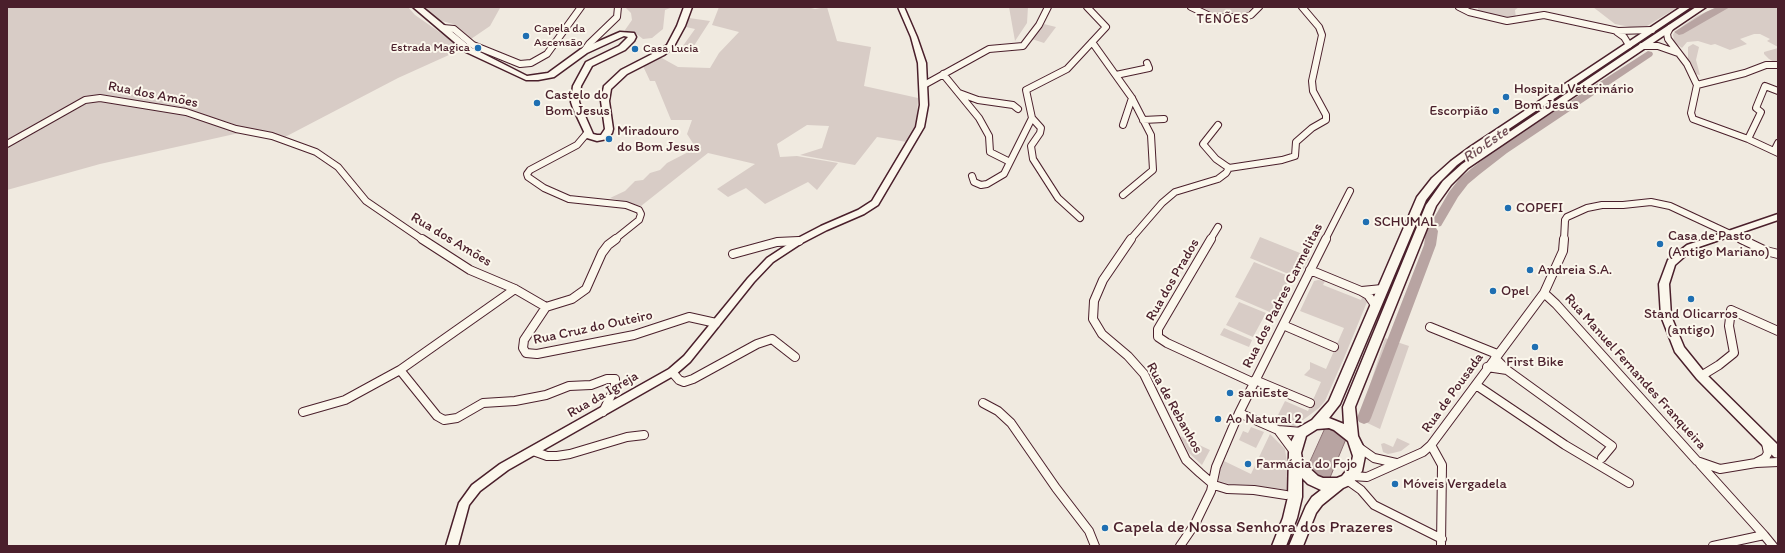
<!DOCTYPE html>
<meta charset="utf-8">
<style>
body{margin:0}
#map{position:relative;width:1785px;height:553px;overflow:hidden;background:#f0eae0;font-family:Itim,sans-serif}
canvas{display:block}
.frame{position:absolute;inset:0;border:8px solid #4a1f2b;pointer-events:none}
</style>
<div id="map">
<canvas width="1785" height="553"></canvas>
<div class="frame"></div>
</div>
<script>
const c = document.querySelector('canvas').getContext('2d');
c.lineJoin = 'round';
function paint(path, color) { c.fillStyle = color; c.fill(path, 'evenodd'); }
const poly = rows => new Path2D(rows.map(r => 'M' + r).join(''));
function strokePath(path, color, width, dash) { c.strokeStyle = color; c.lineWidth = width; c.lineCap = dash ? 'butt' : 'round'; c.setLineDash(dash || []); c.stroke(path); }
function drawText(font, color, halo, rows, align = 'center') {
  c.font = font + ' Itim,sans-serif'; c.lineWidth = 4; c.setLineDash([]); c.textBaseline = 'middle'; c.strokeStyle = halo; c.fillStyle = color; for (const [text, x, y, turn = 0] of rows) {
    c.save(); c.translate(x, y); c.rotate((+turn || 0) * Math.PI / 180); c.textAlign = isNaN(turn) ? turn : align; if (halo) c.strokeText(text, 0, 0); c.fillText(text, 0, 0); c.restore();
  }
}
paint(poly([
 [7,7,408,7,415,15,448,38,460,50,398,78,285,137,257,129,100,164,7,190],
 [422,7,503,7,500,8,490,26,471,39,453,24,438,20],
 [625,7,673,7,665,10,663,29,652,38,643,39,634,32,626,32,625,30,632,20,631,13],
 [719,7,807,7,815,9,827,7,837,41,871,47,864,86,918,98,917,120,915,131,907,142,877,137,855,165,800,155,822,148,829,126,807,125,777,144,780,157,797,156,838,163,817,190,808,182,765,204,746,188,728,197,717,189,755,164,708,153,641,206,610,198,625,191,635,181,643,180,650,173,660,170,667,163,696,148,687,134,692,120,671,120,655,81,650,81,643,66,660,57,678,67,710,68,719,53,739,32,712,25],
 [1009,7,1028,7,1027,23,1015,41],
 [1191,7,1253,7,1245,15,1212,17],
 [1478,7,1519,7,1515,10,1516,18,1506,19,1478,12],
 [1593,7,1627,8,1678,7,1647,26,1635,28,1615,24],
 [1717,7,1778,7,1778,47,1767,41,1770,39,1760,34,1754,34,1740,39,1747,44,1730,50,1715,44,1711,45,1698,41,1687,42,1682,48,1674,42,1673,34,1684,25,1697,16],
 [689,18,710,21,690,52,680,50,695,29,686,27],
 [1044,24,1056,27,1044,43,1032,39],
 [1693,44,1699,47,1696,60,1700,75,1695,74,1688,59,1688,47],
 [1778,48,1778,64,1769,59,1764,54,1764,52],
 [1260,237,1310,257,1298,278,1250,258],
 [1254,262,1291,277,1272,313,1235,297],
 [1318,280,1325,281,1323,285,1361,300,1363,296,1367,302,1344,358,1325,401,1319,408,1295,426,1285,426,1275,421,1285,401,1308,411,1321,382,1304,375,1310,369,1310,362,1326,369,1344,328,1300,311,1314,281],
 [1239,302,1266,313,1253,337,1226,325],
 [1224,328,1252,340,1249,347,1220,335],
 [1385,338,1409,346,1380,429,1359,419],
 [1251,427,1264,432,1256,448,1239,440,1243,431,1248,433],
 [1270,434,1285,449,1288,469,1287,490,1253,485,1229,484,1219,481,1220,469,1224,461,1251,474],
 [1180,436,1210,450,1202,465,1189,453],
 [1397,438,1410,444,1401,451,1393,453,1388,454,1383,452,1381,444,1384,443,1393,447]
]), '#d8ccc6');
const water = poly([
 [1325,428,1333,429,1346,439,1329,480,1323,480,1307,468,1325,428]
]);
paint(water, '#b8a4a2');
strokePath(water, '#8c6f72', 1);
paint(poly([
 [1717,7,1730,7,1683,34,1679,35,1674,32,1706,12,1717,7],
 [1648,51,1652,52,1653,54,1652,56,1507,153,1480,174,1468,184,1458,197,1441,226,1437,227,1433,226,1431,223,1449,192,1460,178,1472,168,1499,147,1648,51],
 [1432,227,1436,228,1438,231,1436,245,1371,418,1369,422,1364,424,1359,422,1357,418,1424,245,1426,231,1428,228,1432,227]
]), '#b8a4a2');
const minorFar1 = poly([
 [1191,7,1212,17,1244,17,1251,15,1259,7],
 [1459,7,1469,12,1507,21,1544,15,1618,31,1652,30],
 [443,28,454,29,473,45,520,64,531,63,547,54,581,7],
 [1670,28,1667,34,1668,39,1687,64,1697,85],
 [1617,32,1624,37,1629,45],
 [1092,42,1132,98,1151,135,1153,170,1123,195],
 [1642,46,1658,46,1678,53],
 [584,51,589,44,617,17,618,7],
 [943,74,979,118,989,136,990,152,1010,162],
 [1116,75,1149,68,1147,63],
 [924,85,989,49,1023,46,1039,25,1048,7],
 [1697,85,1691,113,1693,119,1748,139,1778,153],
 [1697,85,1745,73,1766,65,1778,65],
 [959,93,978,100,1013,105,1018,109],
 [1032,118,1041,128,1040,133,1031,146,1033,159,1058,198,1080,218],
 [1143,120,1164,119],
 [1123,125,1132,98],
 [1218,125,1203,144,1216,159,1229,168],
 [588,132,577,145,530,170,527,174,528,177,544,188,569,199,626,205,639,210,641,214,639,220,614,240],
 [1748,139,1761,112,1756,108,1765,86,1778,91],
 [7,144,85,100,100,98,186,112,236,129,272,136,316,152,338,167,366,201,423,240],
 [1774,151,1778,143],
 [972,176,974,182,981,185,987,184,1004,174,1032,118,1026,90,1067,69,1106,27,1087,7],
 [1130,240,1162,203,1175,192,1218,179,1226,173,1229,168,1282,160,1295,156,1296,142,1312,128,1326,120,1326,115,1313,91,1312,81,1322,35,1319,27,1302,7],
 [1210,240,1218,227],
 [1325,240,1350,191],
 [1564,240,1565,220,1567,217,1587,208,1602,205,1623,205,1651,202,1670,206,1743,240]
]);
const minor = poly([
 [422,239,470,270,515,289,546,307],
 [1131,239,1103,280,1094,301,1093,319,1102,334,1128,356,1144,374,1186,460,1200,473,1214,485,1227,489,1254,490,1286,495],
 [1211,239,1158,329,1158,337,1167,343,1254,383],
 [1741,239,1766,251,1778,254],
 [733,254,777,242,799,241],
 [1310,270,1361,291,1368,295,1375,305],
 [1362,291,1382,289],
 [1544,293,1556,304,1697,461,1720,469,1756,463,1778,462],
 [546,307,572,299,586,289,602,253,608,245,616,239],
 [546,307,524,340,523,348,526,353,537,354,634,335,689,317,716,323],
 [1283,325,1334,347],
 [1430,327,1497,354],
 [1495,358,1507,370,1612,446,1602,458],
 [1487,367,1507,370],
 [400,370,437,416,444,420,457,418,483,403,515,401,546,395,569,386,591,385,607,379,615,379,615,387,603,412],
 [672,372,679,380,684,382,693,379,757,344,772,339,795,357],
 [1701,376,1719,365,1734,353,1729,326,1731,310,1778,331],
 [1255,380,1310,403],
 [1476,385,1565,445,1629,483],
 [983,403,998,411,1011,423,1056,488,1089,531,1095,546],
 [303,412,345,400,400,370,515,289],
 [1239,413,1278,430,1302,432],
 [1278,430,1295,453],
 [1431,445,1442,465,1441,546],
 [1357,446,1374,458,1396,463],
 [533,451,547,456,557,456,570,454,627,437,644,435],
 [1757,462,1765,458,1768,453,1766,443],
 [1700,464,1764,535,1713,546],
 [1352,476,1367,477,1423,452,1431,445,1544,293,1563,251,1564,239],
 [1347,480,1361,490,1374,505,1442,539],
 [1764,535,1773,546],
 [1180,546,1195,524,1211,491,1216,467,1239,413,1326,239]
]);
const tertiary = poly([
 [898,7,904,7,917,37,926,63,928,105,924,127,878,205,864,214,827,230,802,243,773,262,754,282,690,362,675,375,508,470,480,491,469,505,458,546,446,546,459,503,472,485,500,464,669,369,684,356,748,278,767,258,796,239,821,226,858,210,872,201,916,127,920,105,918,63,911,37,898,7]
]);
const secondary = poly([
 [413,7,422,7,472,48,527,76,548,73,581,49,620,32,634,33,636,37,634,41,625,50,592,66,581,86,579,102,593,134,597,135,601,135,605,129,601,101,604,86,621,70,658,51,667,45,677,26,684,7,692,7,685,26,673,48,664,55,627,74,611,89,609,101,613,129,612,133,607,139,597,141,587,138,573,108,571,102,573,86,586,62,619,46,628,37,624,36,587,53,554,77,538,80,526,80,466,52,413,7],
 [1778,214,1778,220,1693,249,1675,265,1669,284,1671,316,1684,347,1705,373,1778,445,1778,458,1774,457,1697,379,1675,352,1661,316,1659,284,1668,260,1687,245,1778,214]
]);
const primary = poly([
 [1681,7,1691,7,1476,151,1457,165,1440,182,1426,200,1340,404,1329,418,1344,424,1343,407,1426,205,1443,181,1462,164,1622,56,1696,7,1706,7,1468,168,1451,185,1436,206,1355,407,1358,436,1363,446,1365,456,1362,471,1352,484,1343,488,1322,505,1316,513,1303,546,1289,546,1306,506,1312,497,1321,490,1308,484,1302,478,1302,497,1297,518,1286,546,1272,546,1283,518,1288,497,1289,453,1291,442,1298,428,1312,420,1329,401,1417,197,1432,178,1451,161,1470,147,1681,7],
 [1329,428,1334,430,1348,441,1353,456,1351,465,1342,476,1337,478,1323,478,1318,476,1306,465,1302,459,1301,453,1306,436,1317,429,1329,428]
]);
strokePath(minorFar1, '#4a1f2b', 8);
strokePath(minor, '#4a1f2b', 10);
strokePath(tertiary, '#4a1f2b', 3);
strokePath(secondary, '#4a1f2b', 3);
strokePath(primary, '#4a1f2b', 3);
strokePath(minorFar1, '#fbf7ec', 6);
strokePath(minor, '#fbf7ec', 8);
paint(tertiary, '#fbf7ec');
paint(secondary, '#fbf7ec');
paint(primary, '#fbf7ec');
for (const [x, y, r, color] of [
 [526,36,4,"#1f6fb2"],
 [478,48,4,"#1f6fb2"],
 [635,49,4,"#1f6fb2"],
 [1506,97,4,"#1f6fb2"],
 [537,103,4,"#1f6fb2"],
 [1496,111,4,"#1f6fb2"],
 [609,139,4,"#1f6fb2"],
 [1508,208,4,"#1f6fb2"],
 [1366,222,4,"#1f6fb2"],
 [1660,244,4,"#1f6fb2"],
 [1530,270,4,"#1f6fb2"],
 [1493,291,4,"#1f6fb2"],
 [1691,299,4,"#1f6fb2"],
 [1535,347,4,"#1f6fb2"],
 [1230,393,4,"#1f6fb2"],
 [1218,419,4,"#1f6fb2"],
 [1248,464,4,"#1f6fb2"],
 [1395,484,4,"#1f6fb2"],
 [1105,528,4,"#1f6fb2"]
]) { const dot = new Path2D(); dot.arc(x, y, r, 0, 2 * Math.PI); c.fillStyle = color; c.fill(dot); strokePath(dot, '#fbf7ec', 1.5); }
drawText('12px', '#4a1f2b', '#fbf7ec', [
 ["Capela da",534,29],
 ["Ascensão",534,43],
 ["Estrada Magica",470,48,"right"],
 ["Casa Lucia",643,49]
], 'left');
c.letterSpacing = '1px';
drawText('13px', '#4a1f2b', '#fbf7ec', [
 ["TENÕES",1223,20]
]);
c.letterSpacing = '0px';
drawText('14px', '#4a1f2b', '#fbf7ec', [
 ["Hospital Veterinário",1514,89],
 ["Bom Jesus",1514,105],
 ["Castelo do",545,95],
 ["Bom Jesus",545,111],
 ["Escorpião",1488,111,"right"],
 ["Miradouro",617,131],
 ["do Bom Jesus",617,147],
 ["COPEFI",1516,208],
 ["SCHUMAL",1374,222],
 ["Casa de Pasto",1668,236],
 ["(Antigo Mariano)",1668,252],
 ["Andreia S.A.",1538,270],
 ["Opel",1501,291],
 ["Stand Olicarros",1691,314,"center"],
 ["(antigo)",1691,330,"center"],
 ["First Bike",1535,362,"center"],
 ["saniEste",1238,393],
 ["Ao Natural 2",1226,419],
 ["Farmácia do Fojo",1256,464],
 ["Móveis Vergadela",1403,484]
], 'left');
drawText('14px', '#4a1f2b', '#fbf7ec', [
 ["Rua dos Amões",153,95,11],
 ["Rua dos Amões",451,240,31],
 ["Rua dos Prados",1173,280,-60],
 ["Rua dos Padres Carmelitas",1283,296,-63],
 ["Rua Cruz do Outeiro",593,328,-12],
 ["Rua Manuel Fernandes Franqueira",1635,372,48],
 ["Rua de Pousada",1453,393,-54],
 ["Rua da Igreja",603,395,-30],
 ["Rua de Rebanhos",1174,408,61]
]);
drawText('italic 15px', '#704e55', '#fbf7ec', [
 ["Rio Este",1486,145,-35]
]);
drawText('17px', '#4a1f2b', '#fbf7ec', [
 ["Capela de Nossa Senhora dos Prazeres",1113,528]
], 'left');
</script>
